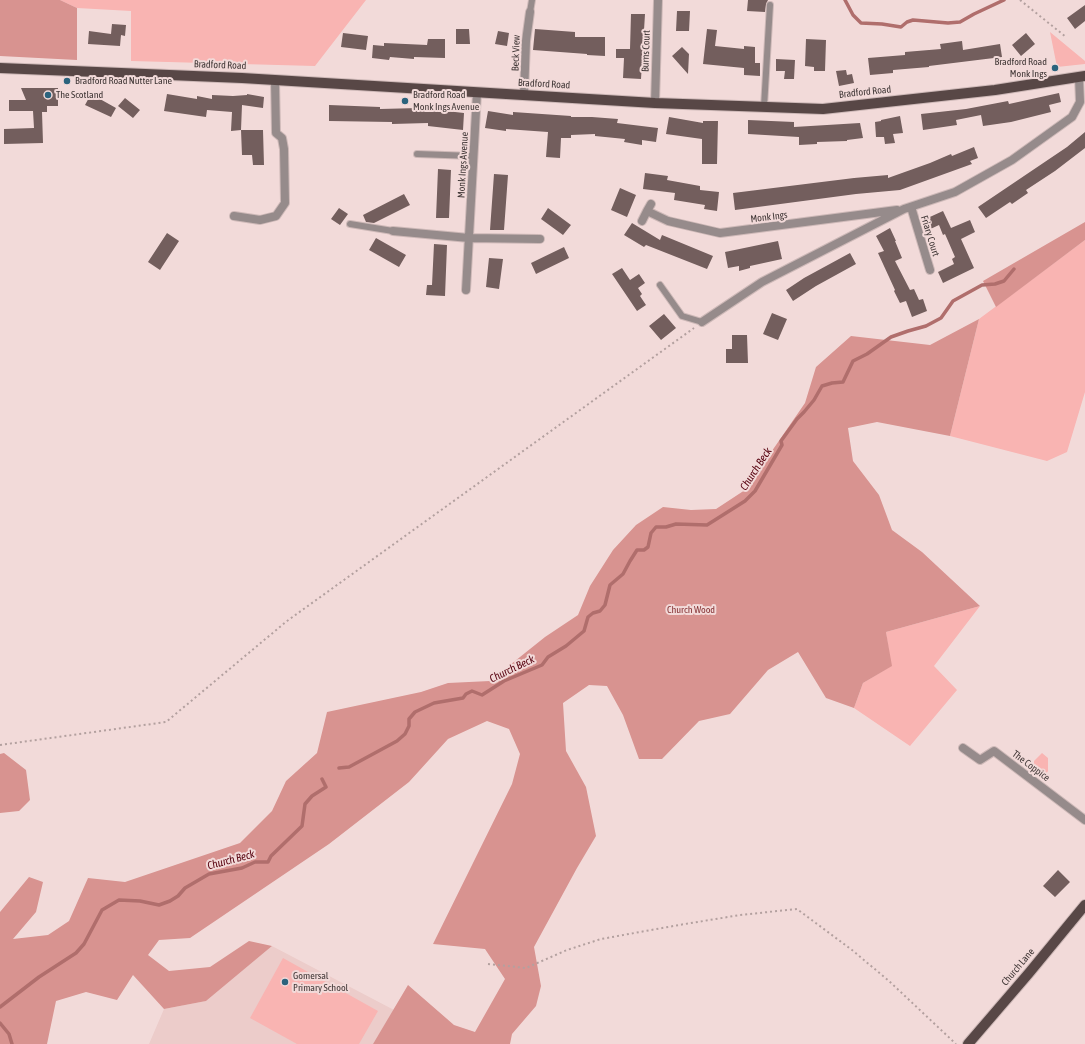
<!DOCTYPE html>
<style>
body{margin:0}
canvas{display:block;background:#f2dad9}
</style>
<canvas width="1085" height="1044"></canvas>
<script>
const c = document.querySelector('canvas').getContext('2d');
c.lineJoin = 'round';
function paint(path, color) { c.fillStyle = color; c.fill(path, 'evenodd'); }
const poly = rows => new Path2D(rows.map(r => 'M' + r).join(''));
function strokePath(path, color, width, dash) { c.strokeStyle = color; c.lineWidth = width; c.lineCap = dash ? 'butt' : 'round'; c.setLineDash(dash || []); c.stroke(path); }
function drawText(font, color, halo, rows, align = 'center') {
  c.font = font + ' "Asap Condensed",sans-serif'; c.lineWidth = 4; c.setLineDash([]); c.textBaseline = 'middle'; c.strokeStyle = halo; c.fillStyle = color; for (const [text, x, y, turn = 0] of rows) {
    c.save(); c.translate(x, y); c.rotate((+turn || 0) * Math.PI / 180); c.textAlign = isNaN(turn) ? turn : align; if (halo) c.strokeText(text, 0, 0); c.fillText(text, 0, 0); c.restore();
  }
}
paint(poly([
 [272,946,394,1010,373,1044,149,1044,164,1009,206,1001]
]), '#ecccca');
paint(poly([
 [60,0,366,0,315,66,131,61,131,11,77,8],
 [1050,32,1085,61,1085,64,1057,67],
 [1085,240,1085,392,1067,452,1047,461,950,436,979,319],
 [980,606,934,666,957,690,910,746,854,708,863,683,891,666,886,632],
 [1042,753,1048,758,1048,771,1045,776,1042,775,1041,776,1034,771,1034,761],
 [283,958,378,1011,359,1044,297,1044,250,1018]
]), '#f9b4b2');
paint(poly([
 [0,0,60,0,77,8,77,60,0,56],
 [1085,222,1085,240,996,307,983,281],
 [979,319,950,436,877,422,848,428,853,461,879,495,892,530,922,552,980,606,886,632,892,666,863,683,854,708,826,698,798,652,768,670,730,714,699,721,662,759,639,759,623,715,607,686,589,685,563,703,566,751,586,787,596,836,577,868,534,947,541,986,536,1006,512,1034,510,1044,373,1044,408,985,454,1025,475,1032,505,979,485,949,433,944,512,784,520,754,509,729,487,721,448,739,409,782,329,844,190,938,159,940,148,955,169,971,210,967,249,941,272,946,206,1001,164,1009,133,975,117,1000,86,992,56,1001,47,1044,0,1044,0,912,29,877,43,882,36,912,13,939,48,935,69,921,88,878,125,882,240,843,272,811,286,781,317,753,327,712,421,692,448,683,490,681,545,637,578,615,590,586,613,550,636,525,663,507,691,510,716,509,745,490,805,403,816,367,851,336,930,345],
 [4,753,26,770,30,800,19,811,0,813,0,754]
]), '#d89390');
strokePath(poly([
 [845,0,853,15,861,23,882,24,901,27,907,22,913,20,948,23,960,22,974,14,1004,0],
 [339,768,349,767,397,741,405,734,409,726,409,719,415,712,434,703,463,698,466,694,472,691,482,695,504,681,542,665,548,657,566,646,584,631,588,617,593,613,600,611,605,605,610,585,623,574,630,561,637,550,644,550,648,547,651,533,656,527,666,527,676,524,707,525,745,501,755,491,782,445,781,441,797,419,804,412,814,400,822,386,832,383,843,382,853,361,867,354,891,337,908,331,926,326,941,318,953,301,982,285,995,284,1004,281,1014,269],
 [0,1007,39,977,76,953,84,944,102,910,119,900,140,901,159,905,170,901,178,896,185,888,209,874,242,868,255,862,268,862,271,856,302,826,305,804,312,796,326,787,322,779],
 [0,1023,9,1034,12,1044]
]), '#b06e6c', 3.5);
paint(poly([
 [748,0,768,0,766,4,765,12,747,11],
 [1085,5,1085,21,1075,29,1067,18],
 [677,11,690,11,689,31,676,31],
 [631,14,645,14,641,79,623,78,624,58,616,58,616,49,630,49],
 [112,24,126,25,125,36,121,35,120,46,88,44,89,31,111,34],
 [456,29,469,29,470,44,456,44],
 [535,29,575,32,575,37,605,37,605,56,587,55,587,54,533,50],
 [707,29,717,30,715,46,744,49,744,46,755,47,755,63,760,63,760,76,744,75,744,68,703,64],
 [498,31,509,33,507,46,495,44],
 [343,33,368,36,366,50,341,47],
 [1026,33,1035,44,1021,56,1012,45],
 [428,39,445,39,445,58,414,57,414,59,390,57,389,60,372,58,373,45,384,46,384,43,427,45],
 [806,39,826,40,825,71,814,71,814,67,805,66],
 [962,41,963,50,1000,44,1002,57,929,66,929,67,893,70,893,73,870,75,868,58,905,55,905,52,941,49,940,44],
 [682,47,689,54,688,74,672,56],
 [776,59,795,60,794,79,784,79,785,71,776,71],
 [846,70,847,75,852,74,854,83,839,86,836,71],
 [21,88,58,88,58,106,47,106,47,112,42,112,43,143,4,144,4,129,34,128,33,111,9,111,9,100,26,100],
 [1059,93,1061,102,1049,105,1051,112,1011,122,983,126,981,115,956,120,957,125,923,130,921,114,966,109,1008,101,1009,104],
 [91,94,116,108,111,117,85,105],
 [167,94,197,99,197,96,212,99,212,95,233,96,247,95,247,94,264,97,263,108,242,105,241,130,263,130,264,165,253,165,252,155,242,155,241,130,231,131,232,112,207,110,206,117,164,111],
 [125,98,140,110,133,118,118,106],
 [329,105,380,107,380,109,419,108,464,113,463,130,428,126,428,123,392,124,392,122,329,121],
 [488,111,513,115,513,112,571,116,571,117,592,117,618,119,617,123,658,128,656,142,642,140,642,145,624,142,625,139,595,136,595,134,571,135,571,138,561,138,560,158,546,157,548,132,506,129,506,131,485,128],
 [900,116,903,133,893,134,895,143,885,144,884,137,876,137,875,122,881,121,881,120],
 [669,117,703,123,703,121,718,121,717,164,702,164,702,139,666,134],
 [748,120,794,122,794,127,860,123,863,138,847,140,847,141,817,142,817,144,799,145,799,137,748,134],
 [1085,132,1085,148,1055,171,1026,190,1028,193,1012,204,1010,202,986,218,978,207,1067,147],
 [974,147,978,158,970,161,972,164,900,190,856,194,735,210,733,193,854,178,888,175,888,178,930,163,951,154,952,156],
 [438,169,451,170,449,218,436,218],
 [645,173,668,176,667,180,700,186,700,190,719,192,717,211,704,209,705,205,674,200,675,193,643,189],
 [494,174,508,175,504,230,490,230],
 [620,188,636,195,627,217,611,210],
 [404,194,410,205,374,223,366,222,363,215],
 [339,208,348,214,340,225,331,219],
 [548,208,571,225,563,235,541,219],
 [943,211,951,228,970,220,975,232,961,239,974,268,943,283,938,272,954,264,952,259,955,257,945,234,943,235,939,225,924,232,921,221],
 [632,223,660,240,662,235,713,256,707,269,646,245,644,247,624,235],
 [890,228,896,241,895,241,902,258,895,261,910,290,914,289,919,300,923,299,927,311,912,317,906,301,900,303,894,291,895,290,878,253,884,251,876,236],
 [167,233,179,241,160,270,148,262],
 [376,238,406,255,399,267,369,250],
 [778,241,782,259,750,266,750,268,739,271,739,266,728,268,725,252],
 [434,244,447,245,445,296,426,295,427,285,432,285],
 [564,247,569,258,536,274,531,263],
 [850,253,856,264,816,286,793,301,786,290,804,278],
 [489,258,503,259,499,289,486,287],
 [622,268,630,280,639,274,645,283,638,288,642,294,640,296,646,305,637,311,612,274],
 [772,313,787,319,778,340,763,334],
 [664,314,676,328,661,340,649,326],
 [732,335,747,335,748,363,726,363,726,349,732,349],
 [1058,870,1070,882,1055,897,1043,886]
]), '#735e5d');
const lane = poly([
 [530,12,532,0],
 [764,107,770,5],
 [417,154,473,156],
 [350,224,393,231],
 [660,285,682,316,702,322]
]);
const street = poly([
 [524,95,526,41,530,12],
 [655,103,658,0],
 [651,204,647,211,668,221,720,233,897,210],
 [911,207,930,270],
 [234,216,260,220,276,216,285,203,284,149,282,138,276,133,275,80],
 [642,221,647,211],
 [393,231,469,238,540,239],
 [466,290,477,93],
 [702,322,762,282,904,209,955,192,1012,160,1072,117,1080,102,1079,77],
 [963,748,980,760,994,751,1085,820]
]);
const primary = poly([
 [0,68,242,78,655,103,823,109,995,90,1085,76],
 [968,1044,1029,973,1085,905]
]);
strokePath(lane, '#ceb9b8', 8);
strokePath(street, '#ceb9b8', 10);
strokePath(primary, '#ceb9b8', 12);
strokePath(poly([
 [1020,0,1066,37],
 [0,745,166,722,287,621,694,328],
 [488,964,526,968,567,950,601,939,679,925,740,915,797,909,852,950,889,981,956,1044]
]), '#b3a09f', 2, [2, 3]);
strokePath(lane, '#968b8b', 6);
strokePath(street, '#968b8b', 8);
strokePath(primary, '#584746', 10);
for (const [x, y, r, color] of [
 [1055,68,4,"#2b637d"],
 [67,81,4,"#2b637d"],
 [48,95,4,"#2b637d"],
 [405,101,4,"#2b637d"],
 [285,982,4,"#2b637d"]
]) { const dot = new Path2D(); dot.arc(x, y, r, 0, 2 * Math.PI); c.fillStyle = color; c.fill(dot); strokePath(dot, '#f2dad9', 1.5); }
drawText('10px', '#403736', '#f2dad9', [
 ["Burns Court",646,51,-88],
 ["Beck View",516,53,-88],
 ["Bradford Road",220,65,2],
 ["Bradford Road",544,84,3],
 ["Bradford Road",865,92,-6],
 ["Monk Ings Avenue",463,165,-87],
 ["Monk Ings",769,217,-7],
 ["Friary Court",930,236,73],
 ["The Coppice",1031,766,37],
 ["Church Lane",1018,967,-50]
]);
drawText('10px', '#403736', '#f2dad9', [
 ["Bradford Road",1047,62,"right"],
 ["Monk Ings",1047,74,"right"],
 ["Bradford Road Nutter Lane",75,81],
 ["The Scotland",56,95],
 ["Bradford Road",413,95],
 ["Monk Ings Avenue",413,107],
 ["Gomersal",293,976],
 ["Primary School",293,988]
], 'left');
drawText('10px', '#863335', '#f2dad9', [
 ["Church Wood",691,610]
]);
drawText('italic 11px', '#590411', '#f2dad9', [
 ["Church Beck",756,469,-57],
 ["Church Beck",512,669,-26],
 ["Church Beck",231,860,-15]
]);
</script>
